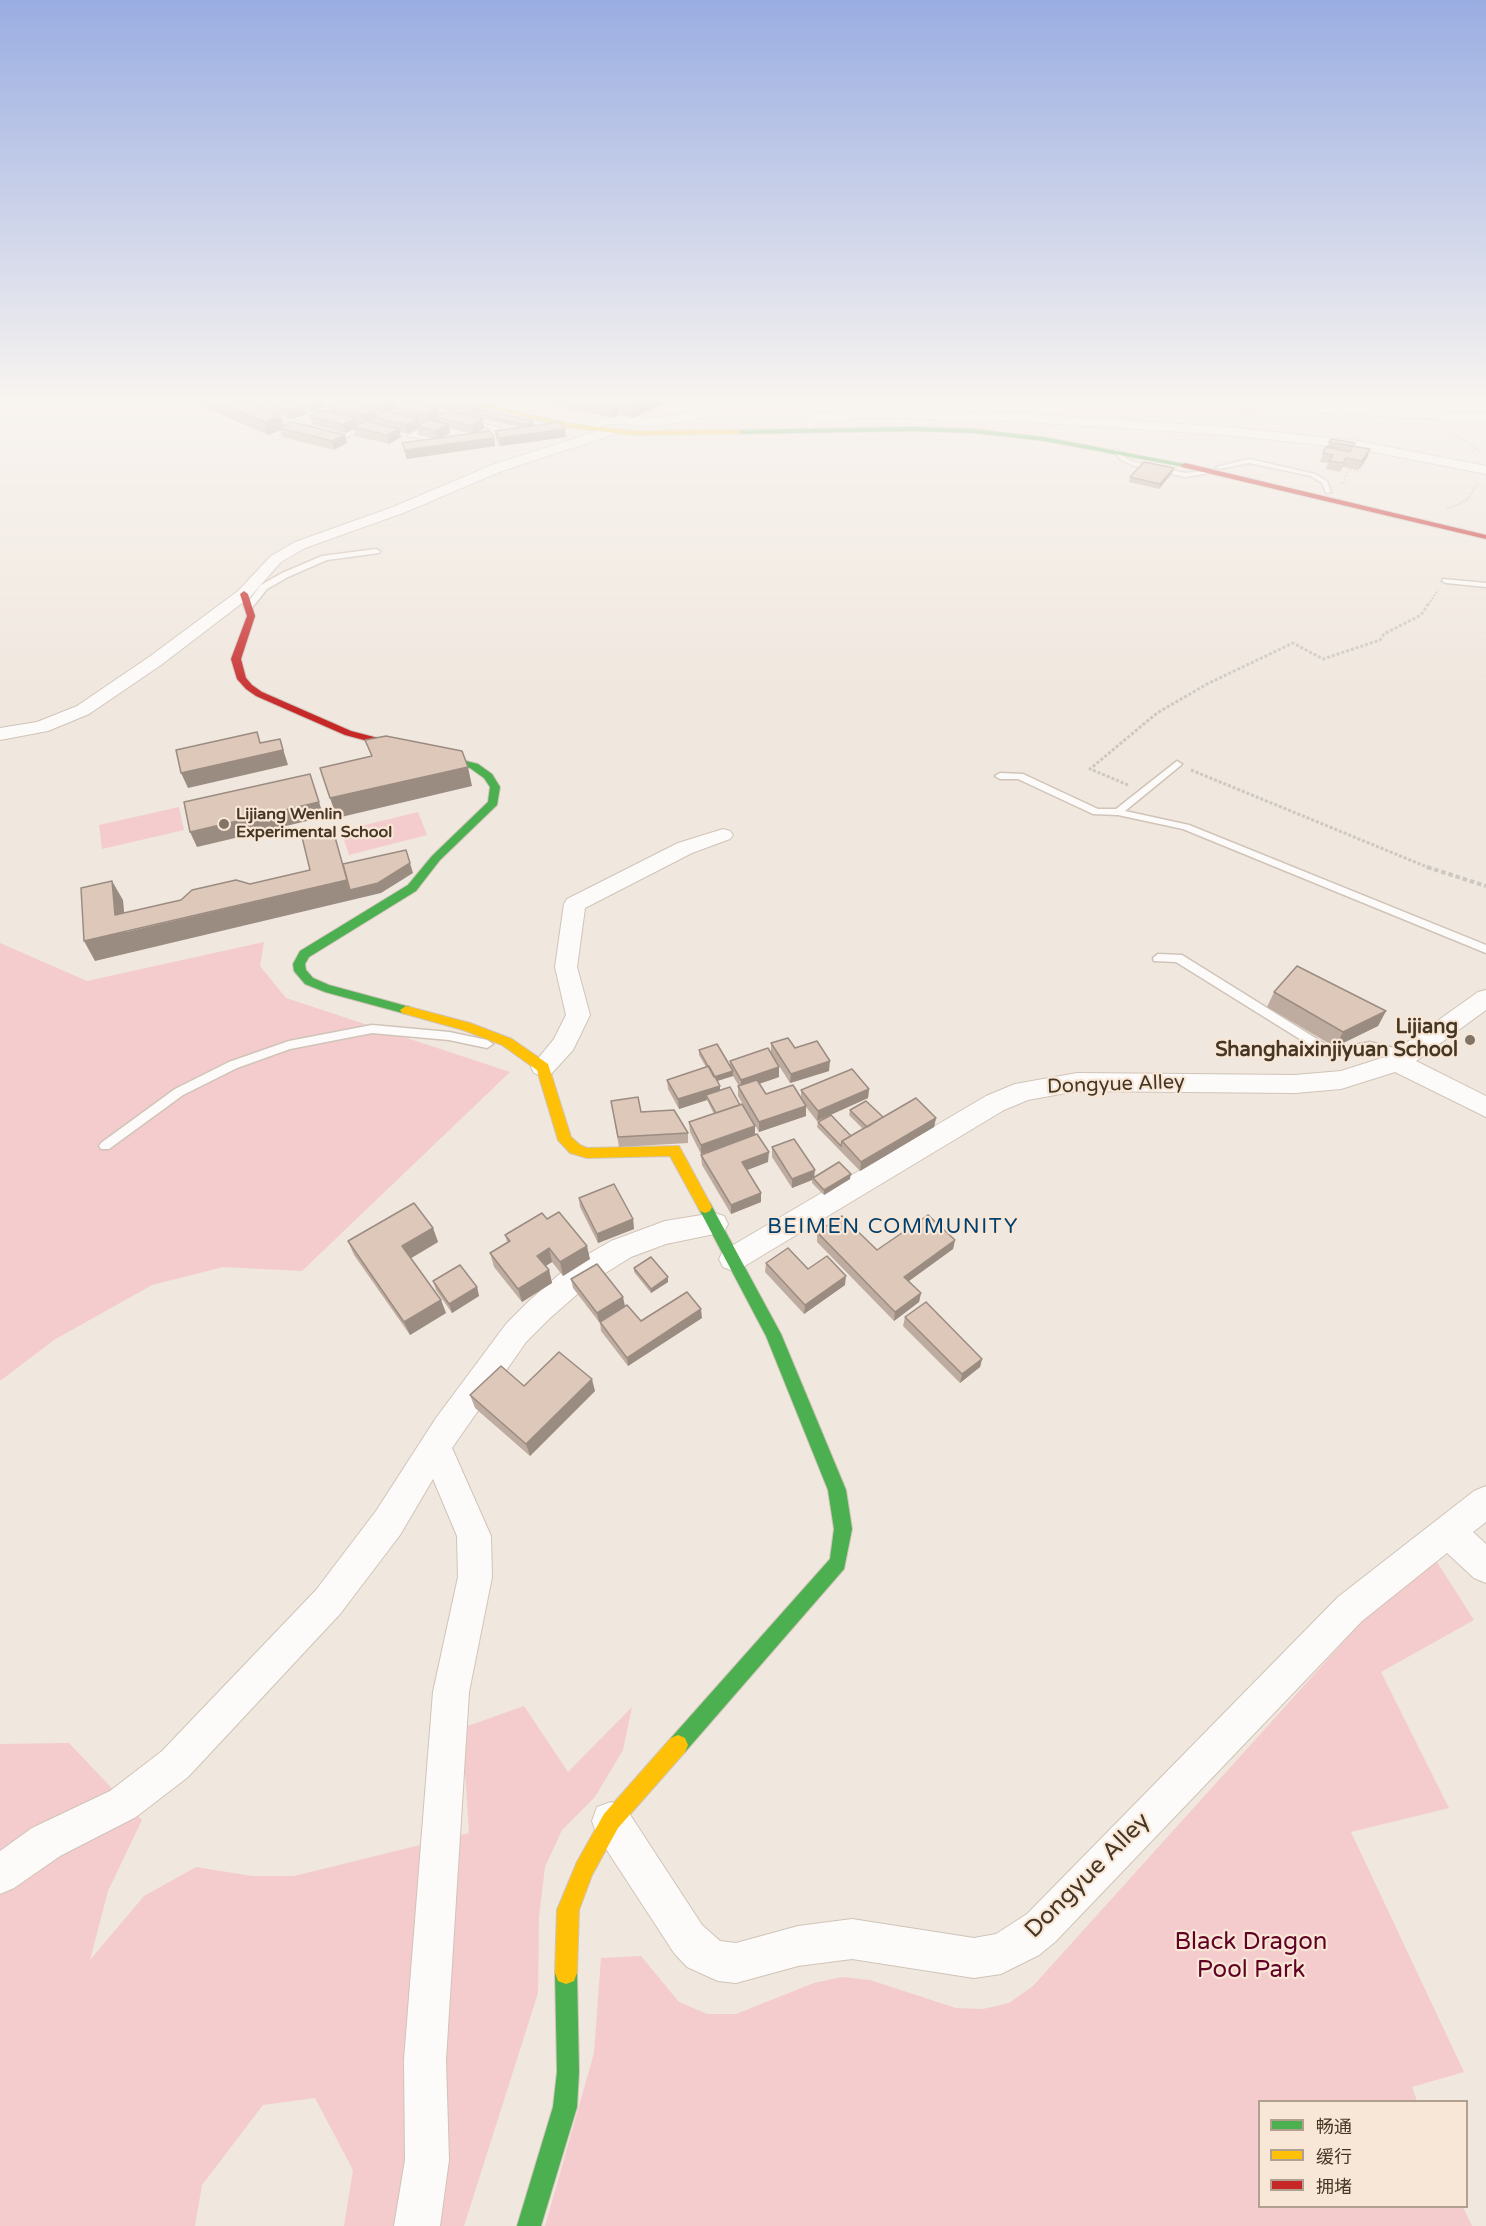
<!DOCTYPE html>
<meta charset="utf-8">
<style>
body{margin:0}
#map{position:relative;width:1486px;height:2226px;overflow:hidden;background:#f0e7de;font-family:"Varela Round","Noto Sans SC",sans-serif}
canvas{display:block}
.legend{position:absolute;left:1258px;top:2100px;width:210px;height:108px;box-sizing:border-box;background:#f8e7d6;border:2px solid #b1a08f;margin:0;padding:8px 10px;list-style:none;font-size:18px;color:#463624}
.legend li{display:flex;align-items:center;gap:12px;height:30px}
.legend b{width:30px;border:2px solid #b1a08f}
</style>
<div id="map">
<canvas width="1486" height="2226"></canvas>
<ul class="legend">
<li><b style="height:8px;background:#4caf50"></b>畅通</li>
<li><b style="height:8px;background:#ffc107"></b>缓行</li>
<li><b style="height:8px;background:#c62828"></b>拥堵</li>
</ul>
</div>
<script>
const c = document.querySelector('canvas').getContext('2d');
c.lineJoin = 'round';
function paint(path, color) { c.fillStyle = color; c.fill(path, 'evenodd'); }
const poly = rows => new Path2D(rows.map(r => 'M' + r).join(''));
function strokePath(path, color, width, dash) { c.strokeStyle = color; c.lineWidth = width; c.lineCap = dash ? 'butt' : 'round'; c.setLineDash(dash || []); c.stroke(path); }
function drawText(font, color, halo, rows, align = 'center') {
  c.font = font + ' "Varela Round",sans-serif'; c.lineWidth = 4.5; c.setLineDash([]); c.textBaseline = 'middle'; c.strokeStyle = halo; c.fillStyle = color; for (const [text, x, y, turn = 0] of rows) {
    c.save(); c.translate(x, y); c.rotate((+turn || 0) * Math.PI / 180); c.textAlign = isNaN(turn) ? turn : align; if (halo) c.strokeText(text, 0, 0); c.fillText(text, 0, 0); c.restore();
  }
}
paint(poly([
 [179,807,184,830,102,849,99,825],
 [418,812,427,835,349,855,341,831],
 [264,942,260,966,286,998,510,1072,302,1271,223,1267,152,1285,54,1340,0,1381,0,943,87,981],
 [1435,1559,1474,1620,1381,1672,1449,1808,1351,1832,1464,2072,1412,2087,1417,2101,1260,2102,1260,2206,1463,2207,1472,2226,545,2226,594,2053,601,1958,641,1956,679,2002,707,2014,736,2014,814,1983,842,1977,870,1980,956,2008,983,2009,1009,2003,1033,1986,1374,1608],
 [524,1706,568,1772,632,1707,623,1750,595,1797,562,1830,545,1867,539,1917,538,1993,464,2226,344,2226,353,2170,315,2098,263,2105,202,2185,195,2226,0,2226,0,1744,69,1743,142,1820,108,1891,90,1960,144,1896,196,1867,252,1876,294,1876,469,1833,462,1728]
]), '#f4cccd');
const lane = poly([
 [236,401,244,401,310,426,305,427,236,401],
 [278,401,286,401,321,415,316,416,278,401],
 [320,401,327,401,341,407,336,408,320,401],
 [387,401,396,401,500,428,496,433,474,437,472,434,493,429,387,401],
 [492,401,500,401,494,404,492,401],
 [387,414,392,415,347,437,327,432,330,430,344,434,387,414],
 [431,423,433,426,416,435,439,440,439,442,407,436,431,423],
 [1117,449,1124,457,1134,462,1185,473,1214,470,1217,472,1185,477,1132,465,1120,459,1114,451,1117,449],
 [1249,459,1315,474,1327,481,1331,492,1326,493,1322,483,1311,476,1249,463,1219,469,1216,467,1249,459],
 [376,549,380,551,379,553,327,560,288,577,267,589,251,609,244,607,261,585,282,573,322,556,376,549],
 [1443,579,1486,583,1486,587,1446,583,1442,581,1443,579],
 [1177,761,1182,764,1180,766,1125,811,1189,825,1486,945,1486,953,1183,829,1118,815,1093,814,1018,779,1000,779,995,776,1000,773,1023,774,1098,809,1116,809,1177,761],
 [1158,954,1182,955,1333,1049,1370,1042,1410,1052,1412,1055,1406,1059,1370,1050,1331,1057,1327,1056,1176,962,1154,961,1153,958,1158,954],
 [372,1025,449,1032,487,1040,493,1044,487,1048,449,1040,372,1033,290,1049,237,1068,183,1095,109,1149,101,1149,99,1146,101,1143,175,1089,229,1062,289,1041,372,1025]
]);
const street = poly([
 [706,401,718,401,718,413,686,422,660,425,610,424,593,428,587,424,610,416,660,417,685,414,707,408,706,401],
 [1181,401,1248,401,1486,414,1486,422,1187,405,1181,401],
 [867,410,1011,413,1228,427,1358,441,1486,466,1486,474,1358,449,1228,435,1011,421,867,418,821,421,810,429,804,425,812,414,817,413,867,410],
 [610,427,615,428,615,434,502,471,403,513,305,548,281,562,250,597,161,665,89,714,48,731,0,740,0,728,37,722,77,706,149,657,238,591,271,556,295,542,393,507,492,465,610,427],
 [723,829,730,831,733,835,730,839,692,853,585,908,577,967,590,1015,573,1050,552,1073,543,1076,534,1073,531,1067,554,1039,566,1015,555,967,564,904,567,899,678,843,723,829],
 [1486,990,1486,1010,1416,1061,1486,1096,1486,1117,1395,1072,1341,1089,1295,1093,1077,1091,1028,1100,1004,1110,743,1267,733,1271,723,1267,719,1259,723,1251,986,1096,1015,1084,1077,1073,1295,1075,1341,1071,1388,1056,1478,992,1486,990],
 [714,1213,724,1216,728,1224,724,1232,666,1244,631,1257,591,1282,549,1319,526,1342,452,1448,491,1536,492,1577,469,1692,446,2060,449,2160,440,2226,394,2226,405,2160,404,2060,433,1692,458,1577,457,1536,433,1479,400,1535,340,1614,188,1777,136,1817,60,1856,14,1888,0,1894,0,1851,32,1828,110,1791,162,1751,316,1590,376,1511,436,1418,506,1324,529,1301,571,1264,611,1241,665,1221,714,1213],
 [1486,1486,1486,1522,1473,1532,1486,1544,1486,1583,1474,1578,1447,1553,1362,1621,1055,1942,1039,1955,1001,1974,974,1978,852,1959,798,1966,736,1983,718,1981,687,1967,674,1953,597,1835,592,1821,597,1807,611,1802,625,1807,702,1925,720,1941,736,1943,798,1926,852,1919,974,1938,996,1934,1027,1914,1338,1597,1474,1491,1486,1486]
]);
const fast = poly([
 [914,427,974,429,1044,437,1189,465,1185,467,1044,441,974,433,914,431,738,434,735,432,738,430,914,427],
 [462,760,478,764,492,774,500,787,497,805,440,860,416,891,309,957,305,964,306,970,313,978,329,985,410,1007,412,1010,410,1013,406,1014,325,992,305,984,294,971,293,964,300,951,408,885,432,856,488,802,490,787,484,778,470,768,458,765,458,761,462,760],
 [705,1201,710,1203,781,1334,846,1490,852,1529,844,1569,685,1752,678,1755,671,1752,668,1745,671,1738,830,1559,834,1529,828,1490,766,1336,698,1207,700,1203,705,1201],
 [566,1962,574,1965,577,1973,579,2072,577,2107,541,2226,517,2226,553,2107,557,2072,555,1973,558,1965,566,1962]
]);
const slow = poly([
 [456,401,467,401,573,424,633,431,738,430,741,432,738,434,633,435,573,428,456,401],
 [406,1006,470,1023,512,1039,548,1064,571,1137,580,1145,587,1148,679,1146,712,1207,710,1211,705,1213,700,1211,670,1156,587,1158,570,1153,558,1140,537,1070,502,1045,463,1030,402,1013,400,1010,406,1006],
 [678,1735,685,1738,688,1745,685,1752,618,1828,592,1875,579,1910,577,1973,574,1981,566,1984,558,1981,555,1973,557,1910,577,1862,604,1814,671,1738,678,1735]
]);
const jam = poly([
 [1185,463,1486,535,1486,539,1182,467,1181,465,1185,463],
 [244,591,248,594,255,616,241,659,246,678,252,685,262,692,351,731,466,761,466,765,462,766,345,735,256,696,246,689,237,679,231,659,247,616,240,594,244,591]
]);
strokePath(lane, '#d0c4b8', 3);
strokePath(street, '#d0c4b8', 2);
strokePath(fast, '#d0c4b8', 2);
strokePath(slow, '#d0c4b8', 2);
strokePath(jam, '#d0c4b8', 2);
strokePath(poly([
 [1450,431,1481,452],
 [1340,483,1343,484,1348,469,1358,471,1365,463],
 [1447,507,1451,508,1468,499,1478,482],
 [1428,605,1438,590]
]), '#ccc8c2', 2, [2, 1.5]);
strokePath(poly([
 [1191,770,1432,869],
 [1128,785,1090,769,1157,713,1207,684,1293,643,1323,659,1380,640,1384,634,1421,615,1429,603]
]), '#ccc8c2', 3, [3, 2]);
strokePath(poly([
 [1427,867,1486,886]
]), '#ccc8c2', 4, [4.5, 3]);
paint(lane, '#fdfbfa');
paint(street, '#fdfbfa');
paint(fast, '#4caf50');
paint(slow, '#ffc107');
paint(jam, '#c62828');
paint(poly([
 [189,401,243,401,281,416,283,426,347,443,334,450,282,437,280,430,268,435],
 [247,401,327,401,328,406,313,411,304,408,306,414,290,419,267,409,266,404,260,406],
 [330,401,343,401,351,403,351,401,396,401,397,405,439,416,483,419,484,428,475,433,494,438,495,446,407,459,404,452,402,443,435,438,418,434,417,429,408,434,400,432,401,437,389,444,355,436,354,429,346,433,312,425,310,416,331,412,330,407,336,403],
 [393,409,394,413,388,412],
 [376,411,383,413,377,415],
 [449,428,470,433,441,438,450,433],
 [406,401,465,401,479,404,480,409,534,425,532,425,566,437,500,446,496,439,495,431,518,427],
 [533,401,670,401,632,418,619,414,613,418],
 [1329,442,1354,446,1367,458,1358,470,1343,467,1340,472,1326,469,1328,463,1320,462,1323,453,1328,446],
 [1174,468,1172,473,1159,489,1129,482,1130,477],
 [1274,992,1386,1011,1378,1026,1335,1047,1267,1007],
 [771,1043,795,1048,829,1071,790,1083,771,1053],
 [699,1050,730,1066,730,1061,779,1067,779,1077,759,1084,766,1094,801,1097,801,1090,869,1089,868,1098,817,1121,806,1107,806,1116,759,1132,738,1096,738,1086,739,1086,733,1076,717,1081,720,1086,720,1091,755,1134,768,1162,747,1170,761,1193,761,1202,731,1214,702,1165,701,1155,715,1150,701,1154,690,1132,689,1122,714,1114,707,1100,679,1109,668,1089,667,1080,706,1067,699,1055],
 [611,1101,641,1112,688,1133,688,1143,619,1147],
 [850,1110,883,1117,936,1118,934,1127,860,1171,817,1127,818,1122,851,1136,863,1129,849,1115],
 [772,1147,814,1177,850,1179,824,1195,812,1183,812,1180,792,1188,772,1157],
 [579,1198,633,1219,634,1229,598,1243,580,1207],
 [433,1228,438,1242,411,1258,441,1300,446,1313,410,1335,354,1255,348,1241],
 [817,1232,877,1250,955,1240,953,1249,909,1281,921,1293,919,1302,894,1321,817,1242],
 [505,1235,590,1259,563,1276,552,1262,546,1266,549,1270,552,1283,522,1302,494,1267,490,1253,507,1242],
 [766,1263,808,1269,845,1285,804,1314,765,1272],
 [634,1268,668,1282,651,1293,634,1272],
 [571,1279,625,1306,599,1322,573,1288],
 [433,1281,477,1287,479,1296,452,1313,436,1290],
 [905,1317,982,1359,980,1367,960,1383,903,1326],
 [702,1318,628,1366,601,1331,600,1322,641,1321],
 [524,1386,595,1391,530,1456,475,1408,470,1395]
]), '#bfaca0');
paint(poly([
 [259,401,275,401,265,401,266,404,260,406],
 [318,401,327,401,328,406,313,411,311,403],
 [392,401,396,401,397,407,393,407,393,409,385,413,383,405],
 [612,401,618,401,619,414,613,418],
 [634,401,670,401,632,418,631,402],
 [479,404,481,412,472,412,471,408],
 [304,405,306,414,290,419,288,411],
 [376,409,378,417,373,417,373,419,365,423,363,415],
 [438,409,439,417,436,417,436,419,428,423,426,415],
 [281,416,284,429,279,428,280,430,268,435,264,422],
 [356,418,358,427,353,427,354,429,346,433,344,425],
 [418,419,420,427,417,426,417,429,408,434,406,425],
 [483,419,484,428,473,434,472,426],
 [533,421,534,425,526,429,525,425],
 [448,424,450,433,438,439,436,431],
 [399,429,401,437,389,444,387,435],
 [565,429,566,437,500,446,499,438],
 [345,435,347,443,334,450,332,441],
 [494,438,495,446,407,459,405,450],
 [1370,449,1367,458,1358,470,1362,461],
 [1174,468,1172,473,1159,489,1160,484],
 [280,739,288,765,188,788,181,773,265,754],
 [468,767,472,786,337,818,330,798],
 [319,802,324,817,197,847,190,832],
 [333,830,350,890,410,863,413,873,381,893,95,961,84,941,115,915,112,881,123,900,126,932,347,880],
 [1386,1011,1378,1026,1335,1047,1343,1032],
 [830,1061,829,1071,790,1083,791,1074],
 [779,1067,779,1077,741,1090,741,1080],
 [733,1071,733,1076,714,1082,714,1077],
 [720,1086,720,1096,706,1095,707,1100,679,1109,678,1099],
 [869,1089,868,1098,817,1121,818,1111],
 [806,1106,806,1116,759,1132,759,1122],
 [936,1118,934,1127,860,1171,861,1162],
 [755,1126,755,1136,701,1154,701,1145],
 [769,1152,768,1162,742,1172,742,1162],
 [815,1170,814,1179,813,1178,812,1180,792,1188,792,1179],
 [851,1174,850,1179,824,1195,824,1190],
 [761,1193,761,1202,731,1214,731,1205],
 [633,1219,634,1229,598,1243,597,1234],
 [433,1228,438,1242,408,1260,402,1246],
 [955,1240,953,1249,902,1286,904,1277],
 [587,1246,590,1259,563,1276,560,1262],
 [549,1248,552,1262,540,1269,537,1256],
 [549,1270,552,1283,522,1302,518,1289],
 [846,1276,845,1285,804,1314,805,1305],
 [668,1277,668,1282,651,1293,651,1289],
 [477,1287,479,1296,452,1313,449,1304],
 [921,1293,919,1302,894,1321,895,1312],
 [623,1297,625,1306,599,1322,597,1313],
 [441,1300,446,1313,410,1335,404,1322],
 [701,1309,702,1318,628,1366,627,1358],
 [982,1359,980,1367,960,1383,962,1374],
 [592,1379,595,1391,530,1456,526,1444]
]), '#9b8c82');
const building = poly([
 [214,401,243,401,281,416,264,422,214,401],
 [265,401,293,401,304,405,288,411,265,401],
 [305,401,318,401,311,403,305,401],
 [342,401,376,409,363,415,330,407,342,401],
 [366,401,392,401,383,405,366,401],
 [405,401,438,409,426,415,393,407,405,401],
 [440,401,465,401,479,404,471,408,440,401],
 [478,409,533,421,525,425,472,412,478,409],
 [322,410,356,418,344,425,310,416,322,410],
 [385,411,418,419,406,425,373,417,385,411],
 [448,411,483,419,472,426,436,417,448,411],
 [429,420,448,424,436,431,417,426,429,420],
 [366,421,399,429,387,435,353,427,366,421],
 [292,422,345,435,332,441,279,428,292,422],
 [560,422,565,429,499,438,495,431,560,422],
 [490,431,494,438,405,450,402,443,490,431],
 [1331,439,1355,443,1353,446,1370,449,1362,461,1346,458,1343,463,1329,461,1333,455,1323,453,1326,447,1350,452,1353,446,1329,442,1331,439],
 [1328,446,1337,448,1336,449,1327,447,1328,446],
 [1144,462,1174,468,1160,484,1130,477,1144,462],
 [257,732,260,743,280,739,283,750,181,773,176,750,257,732],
 [386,736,462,751,468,767,330,798,320,768,372,756,365,740,386,736],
 [310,774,319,802,190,832,184,802,310,774],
 [333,830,347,880,84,941,81,888,112,881,115,915,181,900,192,890,236,880,250,884,310,870,302,837,333,830],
 [406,850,410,863,378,883,350,890,343,864,406,850],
 [1297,966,1386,1011,1343,1032,1274,992,1297,966],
 [788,1038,795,1048,817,1041,830,1061,791,1074,771,1043,788,1038],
 [717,1044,733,1071,714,1077,699,1050,717,1044],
 [768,1048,779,1067,741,1080,730,1061,768,1048],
 [709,1066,720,1086,678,1099,667,1080,709,1066],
 [852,1069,869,1089,818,1111,801,1090,852,1069],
 [757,1080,766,1094,793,1085,806,1106,759,1122,738,1086,757,1080],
 [730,1087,740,1105,716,1113,706,1095,730,1087],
 [638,1097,641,1112,674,1110,688,1133,618,1137,611,1101,638,1097],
 [916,1098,936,1118,861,1162,842,1141,916,1098],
 [866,1101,883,1117,867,1127,850,1110,866,1101],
 [742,1104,755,1126,701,1145,689,1122,742,1104],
 [831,1115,851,1136,842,1141,841,1146,818,1122,831,1115],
 [757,1134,769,1152,742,1162,761,1193,731,1205,701,1155,757,1134],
 [794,1139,815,1170,792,1179,772,1147,794,1139],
 [839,1162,851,1174,824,1190,813,1178,839,1162],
 [614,1184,633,1219,597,1234,579,1198,614,1184],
 [414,1203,433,1228,402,1246,441,1300,404,1322,348,1241,414,1203],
 [559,1212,587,1246,560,1262,549,1248,537,1256,549,1270,518,1289,490,1253,510,1241,505,1235,542,1213,547,1219,559,1212],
 [928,1215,955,1240,904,1277,921,1293,895,1312,817,1232,842,1216,877,1250,928,1215],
 [788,1248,808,1269,827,1256,846,1276,805,1305,766,1263,788,1248],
 [651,1257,668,1277,651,1289,634,1268,651,1257],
 [597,1264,623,1297,597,1313,571,1279,597,1264],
 [460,1265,477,1287,449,1304,433,1281,460,1265],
 [687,1292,701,1309,627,1358,600,1322,627,1305,641,1321,687,1292],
 [926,1302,982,1359,962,1374,905,1317,926,1302],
 [559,1352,592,1379,526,1444,470,1395,501,1366,524,1386,559,1352]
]);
paint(building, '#dec8ba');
strokePath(building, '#9b8c82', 1.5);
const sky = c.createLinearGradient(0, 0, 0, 712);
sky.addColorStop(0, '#9aade2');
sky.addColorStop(0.56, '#f8f4f0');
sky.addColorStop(1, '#f8f4f000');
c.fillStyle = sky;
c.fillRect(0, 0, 1486, 712);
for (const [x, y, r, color] of [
 [224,824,6,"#827465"],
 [1470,1040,6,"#827465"]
]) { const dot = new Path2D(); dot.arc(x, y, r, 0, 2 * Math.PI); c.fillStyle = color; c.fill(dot); strokePath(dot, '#f8e7d6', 2); }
drawText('bold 16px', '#463624', '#f8e7d6', [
 ["Lijiang Wenlin",236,815],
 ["Experimental School",236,833]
], 'left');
drawText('bold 20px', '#463624', '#f8e7d6', [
 ["Lijiang",1458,1028],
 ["Shanghaixinjiyuan School",1458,1051]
], 'right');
drawText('20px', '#463624', '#f8e7d6', [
 ["Dongyue Alley",1116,1085,-2]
]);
c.letterSpacing = '1.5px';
drawText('21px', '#00406f', '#f8e7d6', [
 ["BEIMEN COMMUNITY",893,1227]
]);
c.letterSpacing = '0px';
drawText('24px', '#463624', '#f8e7d6', [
 ["Dongyue Alley",1088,1876,-45]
]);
drawText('24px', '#600125', '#f8e7d6', [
 ["Black Dragon",1251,1943],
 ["Pool Park",1251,1971]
]);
</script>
